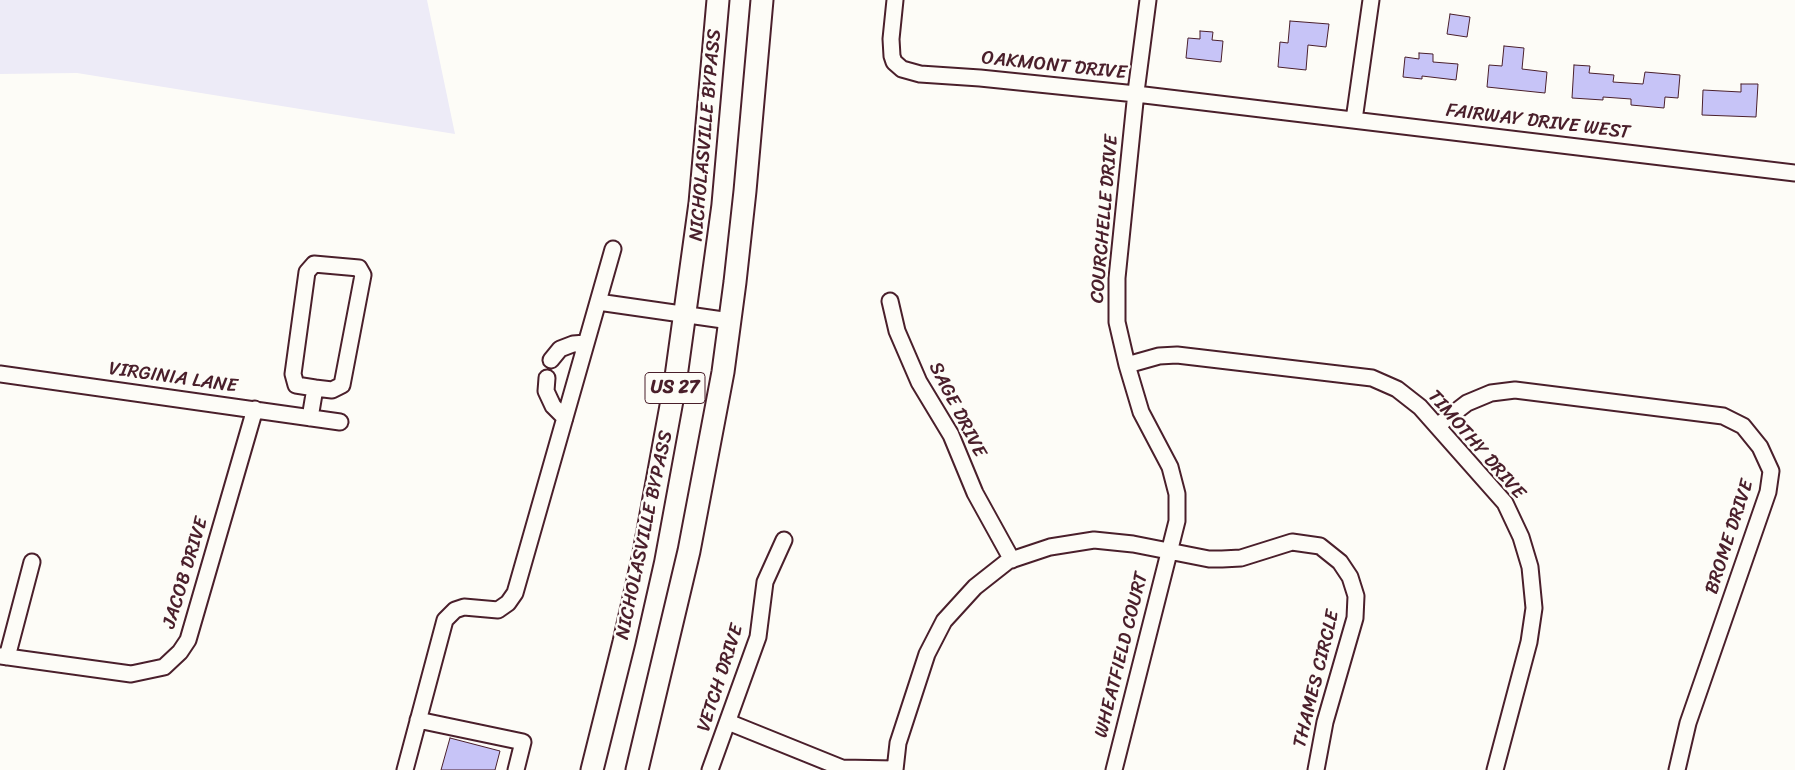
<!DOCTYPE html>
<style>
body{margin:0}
canvas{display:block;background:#fdfcf7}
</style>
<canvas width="1795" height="770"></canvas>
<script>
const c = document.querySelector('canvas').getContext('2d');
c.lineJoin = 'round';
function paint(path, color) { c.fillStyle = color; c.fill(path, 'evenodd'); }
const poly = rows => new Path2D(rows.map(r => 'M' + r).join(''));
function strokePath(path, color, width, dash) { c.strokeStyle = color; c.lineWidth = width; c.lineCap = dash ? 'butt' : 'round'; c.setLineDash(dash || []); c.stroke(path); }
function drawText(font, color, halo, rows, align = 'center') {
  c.font = font + ' Sriracha,sans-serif'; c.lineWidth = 5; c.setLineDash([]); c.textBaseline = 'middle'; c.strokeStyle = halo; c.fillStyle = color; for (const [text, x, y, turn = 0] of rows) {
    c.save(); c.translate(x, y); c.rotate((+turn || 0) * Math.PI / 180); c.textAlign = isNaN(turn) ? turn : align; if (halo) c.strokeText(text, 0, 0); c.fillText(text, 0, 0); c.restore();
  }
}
paint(poly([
 [0,0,427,0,455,134,77,73,0,74]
]), '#edebf7');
const building = poly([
 [1450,14,1470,17,1467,37,1447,34,1450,14],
 [1290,21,1329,24,1326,47,1308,45,1306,70,1278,67,1280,42,1288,43,1290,21],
 [1200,31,1213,32,1212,40,1223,41,1221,62,1186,58,1188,38,1200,39,1200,31],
 [1504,46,1524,48,1522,69,1547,72,1545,93,1487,87,1489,65,1502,66,1504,46],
 [1419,53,1433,54,1433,62,1458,64,1456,80,1422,76,1422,79,1403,77,1405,57,1419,59,1419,53],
 [1574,65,1590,66,1589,73,1614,75,1613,82,1643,84,1645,72,1680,75,1678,98,1665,97,1664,108,1631,105,1631,99,1603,97,1603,100,1572,98,1574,65],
 [1741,84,1758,84,1756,117,1702,115,1703,90,1741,92,1741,84],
 [450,738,500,751,495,770,441,770,450,738]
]);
paint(building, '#c7c4f7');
strokePath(building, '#4a1f2b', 1);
const minor = poly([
 [895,0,891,39,892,56,894,62,902,69,920,74,980,78,1136,94,1795,173],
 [1354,120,1371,0],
 [890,301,897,331,919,382,951,435,975,493,1012,560],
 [598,302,730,321],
 [551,360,560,349,573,344,586,343],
 [1127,365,1159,356,1177,355,1372,378,1397,389,1420,407,1505,503,1521,537,1530,567,1534,608,1529,642,1495,770],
 [0,374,340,422],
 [547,378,546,391,553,406,565,418],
 [310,418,315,388,332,390,342,385,363,275,359,268,314,264,307,272,293,374,296,385,315,388],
 [1437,426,1467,403,1491,393,1515,390,1723,416,1743,426,1760,447,1771,471,1768,492,1688,723,1677,770],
 [0,656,131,674,164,667,180,652,188,640,255,409],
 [7,657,32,562],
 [418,720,523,742,516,770],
 [728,722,842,768,895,769],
 [405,770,445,620,455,610,464,607,498,610,508,603,515,593,613,249],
 [710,770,758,637,765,582,784,540],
 [895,770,898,743,927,654,944,621,975,587,1008,561,1050,547,1094,540,1133,544,1209,559,1222,559,1241,558,1292,542,1320,546,1340,562,1350,577,1356,596,1355,618,1325,722,1316,770],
 [1114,770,1177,521,1177,494,1170,467,1141,412,1127,365,1117,322,1117,278,1136,92,1148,0]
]);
const highway = poly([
 [592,770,624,642,643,558,675,384,700,203,718,0],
 [637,770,689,551,723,372,735,282,745,191,762,0]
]);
strokePath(minor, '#4a1f2b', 19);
strokePath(highway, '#4a1f2b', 25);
strokePath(minor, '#fdfcf7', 15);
strokePath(highway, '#fdfcf7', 21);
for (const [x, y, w] of [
 [675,388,60]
]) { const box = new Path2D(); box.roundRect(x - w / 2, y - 15.5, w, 31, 4); c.fillStyle = '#fdfcf7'; c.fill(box); strokePath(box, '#4a1f2b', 1); }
drawText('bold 18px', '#4a1f2b', null, [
 ["US 27",675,388]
]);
drawText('19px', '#4a1f2b', '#fdfcf7', [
 ["OAKMONT DRIVE",1054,66,6],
 ["FAIRWAY DRIVE WEST",1538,122,7],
 ["NICHOLASVILLE BYPASS",706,135,-85],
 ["COURCHELLE DRIVE",1105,219,-85],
 ["VIRGINIA LANE",173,378,8],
 ["SAGE DRIVE",957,410,63],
 ["TIMOTHY DRIVE",1476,445,49],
 ["NICHOLASVILLE BYPASS",645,535,-78],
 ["BROME DRIVE",1730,537,-72],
 ["JACOB DRIVE",186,573,-73],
 ["WHEATFIELD COURT",1122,655,-76],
 ["VETCH DRIVE",721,678,-72],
 ["THAMES CIRCLE",1317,679,-76]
]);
</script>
